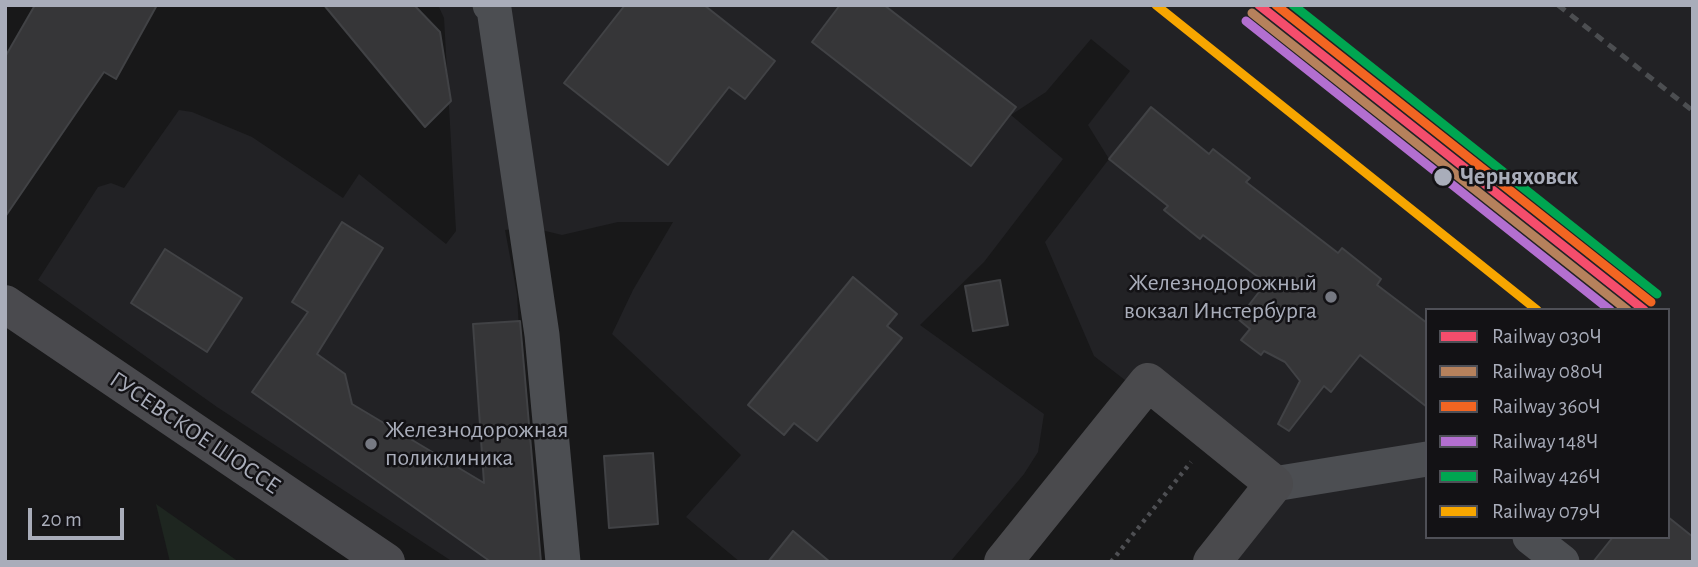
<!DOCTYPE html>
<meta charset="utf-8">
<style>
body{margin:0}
#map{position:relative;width:1698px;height:567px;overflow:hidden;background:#181819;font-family:"Alegreya Sans",sans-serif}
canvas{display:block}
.frame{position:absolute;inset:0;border:7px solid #a9adba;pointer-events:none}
.legend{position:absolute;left:1425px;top:308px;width:245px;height:231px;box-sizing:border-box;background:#131215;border:2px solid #4f5057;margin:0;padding:9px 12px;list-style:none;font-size:21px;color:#a9adba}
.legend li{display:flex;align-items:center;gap:14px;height:35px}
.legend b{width:35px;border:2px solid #4f5057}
.scale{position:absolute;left:28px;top:508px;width:96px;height:32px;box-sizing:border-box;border:4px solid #a9adba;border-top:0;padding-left:9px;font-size:21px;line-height:24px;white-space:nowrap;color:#a9adba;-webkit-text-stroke:5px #131215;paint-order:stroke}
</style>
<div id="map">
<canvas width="1698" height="567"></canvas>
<div class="frame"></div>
<ul class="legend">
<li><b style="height:9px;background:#f44d6c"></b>Railway 030Ч</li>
<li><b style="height:9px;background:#b6815c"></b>Railway 080Ч</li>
<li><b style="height:9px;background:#f26522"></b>Railway 360Ч</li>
<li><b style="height:9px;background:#b36fd0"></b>Railway 148Ч</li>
<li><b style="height:9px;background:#00a651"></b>Railway 426Ч</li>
<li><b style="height:9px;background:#f7a600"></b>Railway 079Ч</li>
</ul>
<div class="scale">20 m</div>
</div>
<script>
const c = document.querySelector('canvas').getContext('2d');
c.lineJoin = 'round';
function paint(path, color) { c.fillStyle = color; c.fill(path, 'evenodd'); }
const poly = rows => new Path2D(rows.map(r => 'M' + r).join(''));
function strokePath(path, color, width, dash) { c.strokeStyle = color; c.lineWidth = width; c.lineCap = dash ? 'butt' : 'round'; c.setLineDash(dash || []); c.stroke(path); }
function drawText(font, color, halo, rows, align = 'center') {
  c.font = font + ' "Alegreya Sans",sans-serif'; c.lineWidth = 5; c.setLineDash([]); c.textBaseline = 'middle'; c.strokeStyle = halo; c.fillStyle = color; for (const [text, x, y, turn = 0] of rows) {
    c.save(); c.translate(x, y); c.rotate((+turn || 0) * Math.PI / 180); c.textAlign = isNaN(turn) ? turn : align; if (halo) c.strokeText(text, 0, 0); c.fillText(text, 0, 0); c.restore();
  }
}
paint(poly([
 [438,5,1693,5,1693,562,1225,562,1269,492,1094,356,1045,242,1109,159,1088,125,1130,71,1091,39,1046,92,1011,115,1063,159,984,262,920,325,1044,414,1038,452,1024,474,950,562,740,562,686,517,741,455,612,334,633,290,673,222,618,222,562,235,529,227,505,230,517,294,532,562,453,562,217,407,38,280,98,187,111,183,124,188,179,110,192,112,252,137,343,198,359,174,446,244,456,231,444,18],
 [1427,310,1668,310,1668,537,1427,537]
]), '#222225');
paint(poly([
 [156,504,239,562,170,562]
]), '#1e2620');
const building = poly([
 [35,5,157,5,116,79,104,72,5,217,5,57,35,5],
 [324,5,414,5,440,32,451,101,425,127,324,5],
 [625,5,704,5,775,61,745,99,729,87,668,165,564,83,625,5],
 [840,5,884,5,1016,107,971,166,812,42,840,5],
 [1151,107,1209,154,1213,149,1250,178,1246,182,1338,253,1342,248,1381,279,1377,285,1427,323,1427,407,1360,355,1331,392,1324,386,1289,431,1278,424,1300,381,1285,362,1264,351,1261,355,1241,340,1250,329,1238,319,1266,283,1203,235,1200,239,1164,210,1168,206,1109,159,1151,107],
 [342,222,383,248,317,354,345,374,352,404,484,483,473,324,520,321,541,562,491,562,252,392,308,312,292,302,342,222],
 [165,249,242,298,207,352,131,303,165,249],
 [853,277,897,314,887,326,902,338,817,441,794,423,784,435,748,405,853,277],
 [1000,280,1008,325,973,331,965,286,1000,280],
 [653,453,658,524,609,528,604,456,653,453],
 [1668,517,1693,537,1693,562,1593,562,1613,537,1668,537,1668,517],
 [793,531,830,562,768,562,793,531]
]);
paint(building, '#363638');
strokePath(building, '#414245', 2);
strokePath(poly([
 [1111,562,1191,462]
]), '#4e4f53', 4.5, [3.5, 5]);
strokePath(poly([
 [490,5,494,9,542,335,563,562],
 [1274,484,1427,459],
 [1530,537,1562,562]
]), '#4c4e52', 35);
strokePath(poly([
 [1003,562,1148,382,1274,484,1212,562]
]), '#4a4a4d', 38);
strokePath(poly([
 [5,304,386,562]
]), '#4a4a4e', 38);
strokePath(poly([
 [1558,5,1693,111]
]), '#4c4e51', 5, [9, 7]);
strokePath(poly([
 [1259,5,1644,310]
]), '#f44d6c', 9);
strokePath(poly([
 [1252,13,1627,310]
]), '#b6815c', 9);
strokePath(poly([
 [1276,5,1651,302]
]), '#f26522', 9);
strokePath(poly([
 [1246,21,1610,310]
]), '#b36fd0', 9);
strokePath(poly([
 [1293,5,1657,294]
]), '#00a651', 9);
strokePath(poly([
 [1156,5,1537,310]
]), '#f7a600', 9);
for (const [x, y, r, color] of [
 [1443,177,10,"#a9adba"],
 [1331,297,7,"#767982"],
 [371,444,7,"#767982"]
]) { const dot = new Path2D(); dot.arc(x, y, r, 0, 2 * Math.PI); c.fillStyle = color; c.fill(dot); strokePath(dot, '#131215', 2.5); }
drawText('bold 24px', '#a9adba', '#131215', [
 ["Черняховск",1460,177]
], 'left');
drawText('24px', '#a9adba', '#131215', [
 ["Железнодорожный",1317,283],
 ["вокзал Инстербурга",1317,311],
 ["Железнодорожная",385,430,"left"],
 ["поликлиника",385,458,"left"]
], 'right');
drawText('24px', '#a9adba', '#131215', [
 ["ГУСЕВСКОЕ ШОССЕ",195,433,34]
]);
</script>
